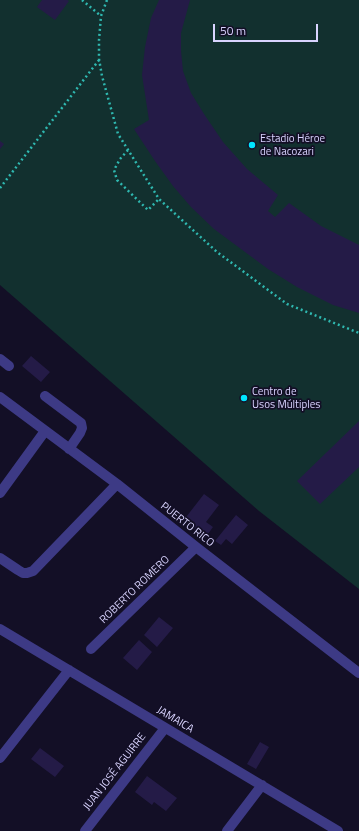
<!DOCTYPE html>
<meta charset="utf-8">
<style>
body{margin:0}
#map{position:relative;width:359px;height:831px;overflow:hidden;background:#130f26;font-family:"Titillium Web",sans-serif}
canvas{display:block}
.scale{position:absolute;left:213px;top:24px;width:105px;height:18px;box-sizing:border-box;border:2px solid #d9d4ff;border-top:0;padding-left:5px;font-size:12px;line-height:14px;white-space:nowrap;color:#d9d4ff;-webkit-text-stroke:3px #130f26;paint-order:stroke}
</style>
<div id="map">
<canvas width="359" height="831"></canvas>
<div class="scale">50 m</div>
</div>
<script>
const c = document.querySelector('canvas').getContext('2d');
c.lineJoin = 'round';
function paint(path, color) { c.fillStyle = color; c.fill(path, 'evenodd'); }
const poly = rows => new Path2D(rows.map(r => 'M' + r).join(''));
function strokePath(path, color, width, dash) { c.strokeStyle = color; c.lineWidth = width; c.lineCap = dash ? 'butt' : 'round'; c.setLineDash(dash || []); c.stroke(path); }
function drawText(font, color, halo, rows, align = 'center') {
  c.font = font + ' "Titillium Web",sans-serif'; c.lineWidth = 3.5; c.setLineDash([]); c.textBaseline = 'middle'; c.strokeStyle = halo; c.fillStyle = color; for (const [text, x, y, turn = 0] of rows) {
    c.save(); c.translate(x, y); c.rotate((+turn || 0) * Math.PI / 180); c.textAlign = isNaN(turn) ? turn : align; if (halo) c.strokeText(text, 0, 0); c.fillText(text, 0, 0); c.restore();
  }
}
paint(poly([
 [0,0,359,0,359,589,259,511,0,285]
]), '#12302f');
paint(poly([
 [42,0,67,0,69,1,55,20,37,7],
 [159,0,190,0,181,33,181,51,183,71,191,93,204,114,223,142,247,169,278,195,268,211,275,217,289,203,321,226,359,245,359,313,333,305,297,287,268,269,214,229,191,207,173,186,155,161,134,129,149,120,142,75,145,47,151,18],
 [0,141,4,144,0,149],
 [31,356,50,372,41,382,22,366],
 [359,421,359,467,320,504,297,481],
 [204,494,219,505,206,522,213,527,205,538,183,521],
 [236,515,248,525,232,544,226,539,221,545,215,541],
 [159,617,173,628,157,647,144,635],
 [139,640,152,652,137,670,123,658],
 [260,742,269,747,256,769,247,764],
 [40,748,64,766,55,777,31,759],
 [147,776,177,798,166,811,154,802,152,805,135,792]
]), '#241b47');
strokePath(poly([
 [82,0,101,16],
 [107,0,101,16,99,40,99,59,102,76,118,134,159,199,217,252,287,304,359,333],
 [128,150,120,159,114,170,117,180,148,210,159,199],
 [0,188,99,60]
]), '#2fb8b0', 2.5, [2, 3]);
strokePath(poly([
 [0,359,9,366],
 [45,396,81,423,82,428,80,433,69,449],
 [0,397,117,484,196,547,359,673],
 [0,493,45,431],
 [0,558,18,570,23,573,27,573,33,571,117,484],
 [0,629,338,831],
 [91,649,196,547],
 [0,758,69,670],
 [85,831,165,728],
 [227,831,262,785]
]), '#3d3a85', 10);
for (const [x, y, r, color] of [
 [252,145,4,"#00e5ff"],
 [244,398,4,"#00e5ff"]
]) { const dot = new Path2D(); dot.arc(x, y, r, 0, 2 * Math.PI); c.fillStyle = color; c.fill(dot); strokePath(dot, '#130f26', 1.5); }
drawText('11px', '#d9d4ff', '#130f26', [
 ["Estadio Héroe",260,139],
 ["de Nacozari",260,152],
 ["Centro de",252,392],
 ["Usos Múltiples",252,405]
], 'left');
drawText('11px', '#d9d4ff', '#130f26', [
 ["PUERTO RICO",187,525,38],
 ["ROBERTO ROMERO",135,590,-44],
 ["JAMAICA",175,720,31],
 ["JUAN JOSÉ AGUIRRE",115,772,-52]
]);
</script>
